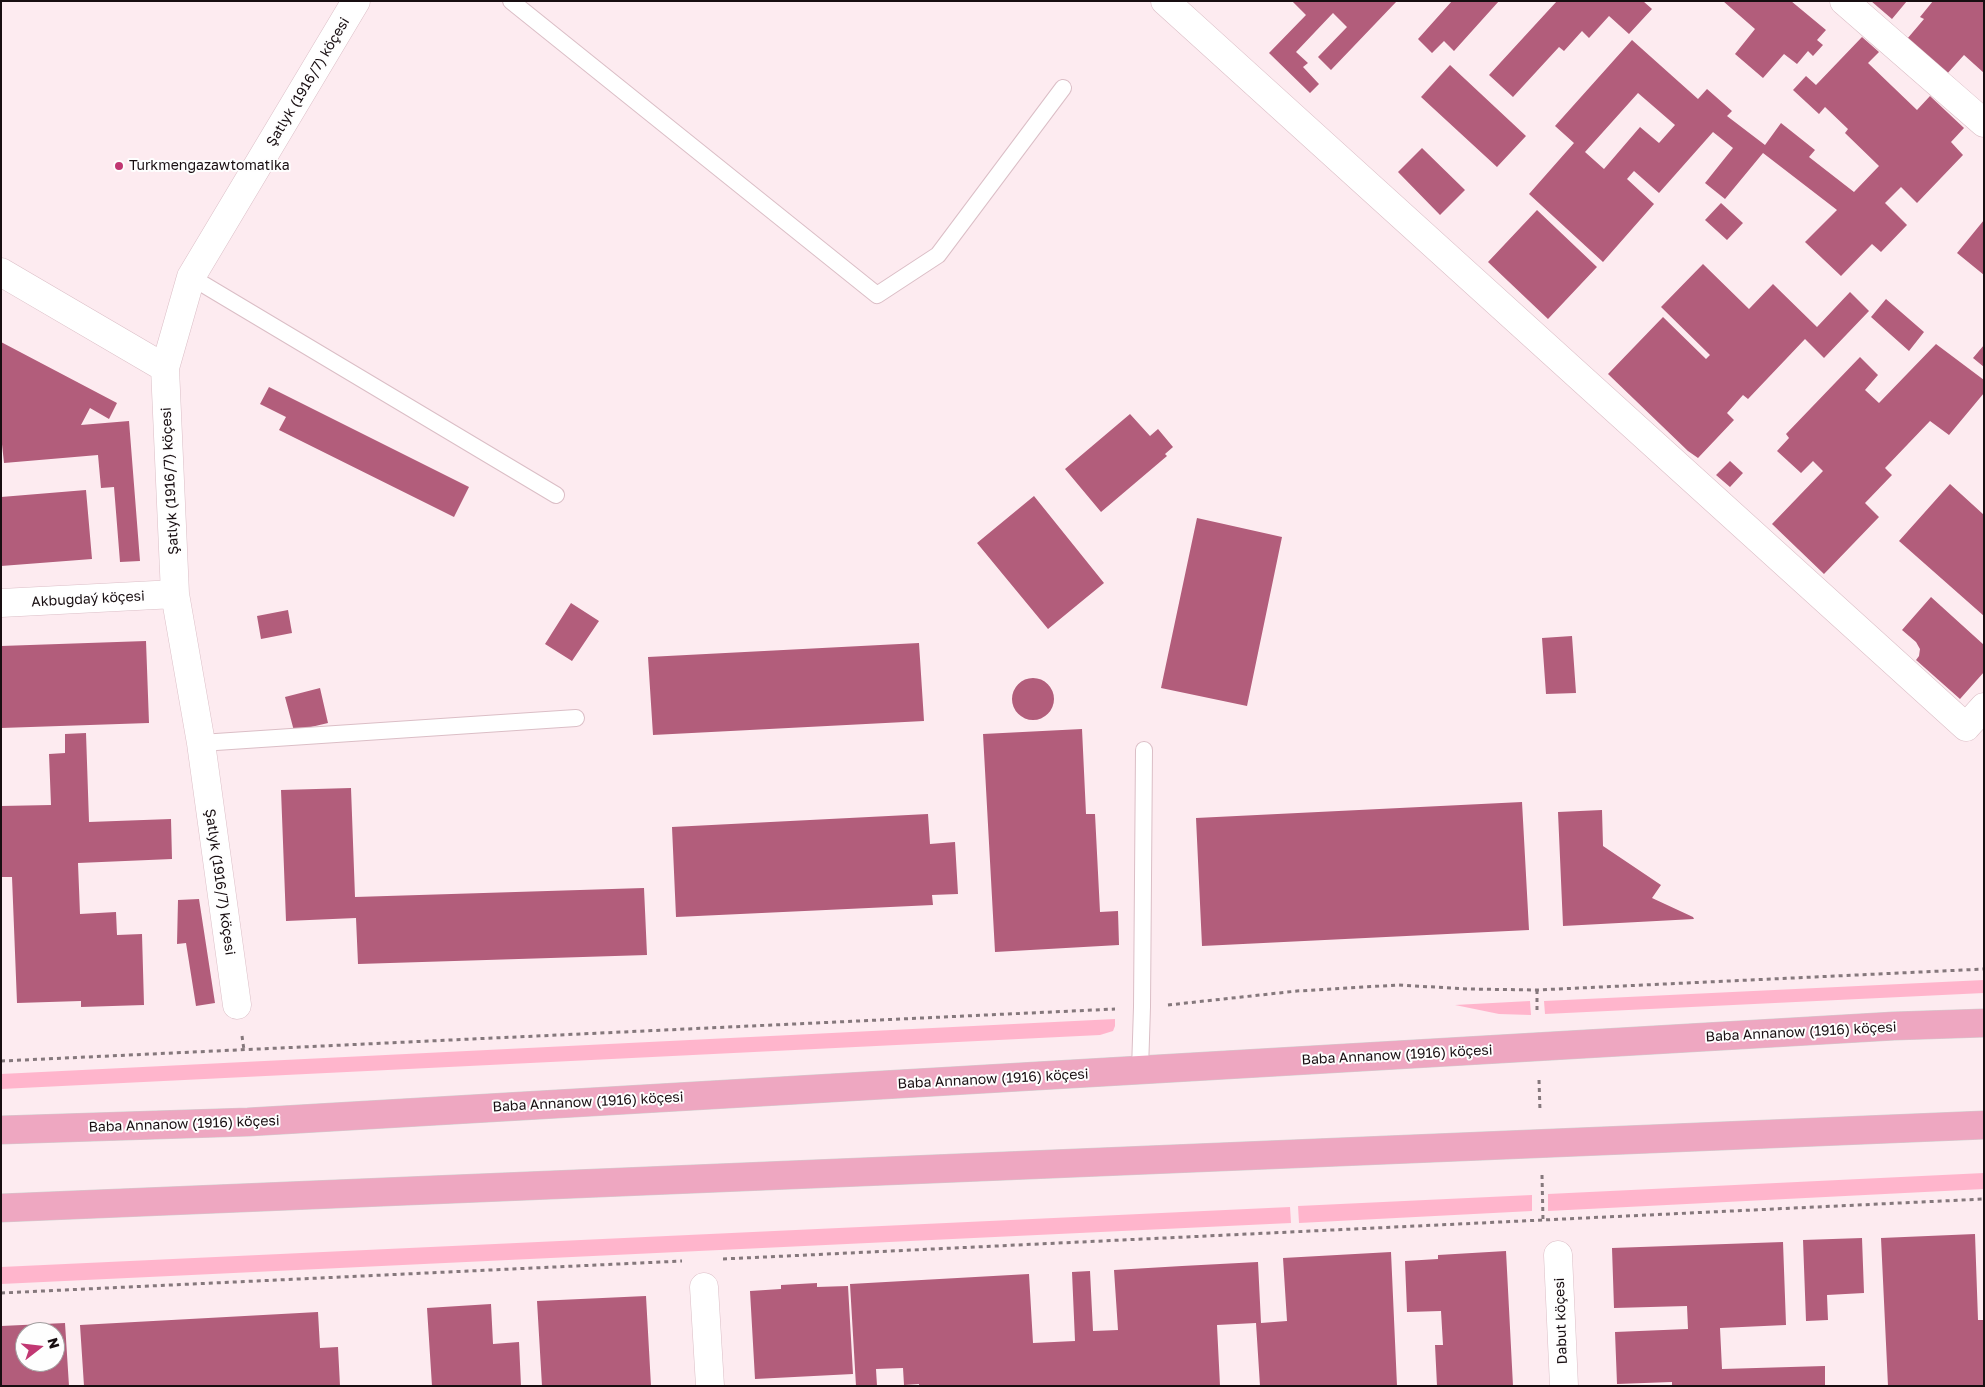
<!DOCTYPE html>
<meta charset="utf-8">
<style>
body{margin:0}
#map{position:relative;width:1985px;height:1387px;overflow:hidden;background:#fdebf0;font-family:"Golos Text",sans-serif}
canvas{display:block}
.frame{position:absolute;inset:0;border:2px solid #180e11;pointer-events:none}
.north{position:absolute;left:15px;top:1322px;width:50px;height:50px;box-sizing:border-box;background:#fefefe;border:1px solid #a29e9f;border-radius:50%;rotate:74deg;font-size:14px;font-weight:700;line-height:20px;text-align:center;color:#180e11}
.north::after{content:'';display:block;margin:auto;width:18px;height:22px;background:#c13772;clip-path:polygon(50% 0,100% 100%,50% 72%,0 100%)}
</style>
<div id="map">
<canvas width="1985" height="1387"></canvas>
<div class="frame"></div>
<div class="north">N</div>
</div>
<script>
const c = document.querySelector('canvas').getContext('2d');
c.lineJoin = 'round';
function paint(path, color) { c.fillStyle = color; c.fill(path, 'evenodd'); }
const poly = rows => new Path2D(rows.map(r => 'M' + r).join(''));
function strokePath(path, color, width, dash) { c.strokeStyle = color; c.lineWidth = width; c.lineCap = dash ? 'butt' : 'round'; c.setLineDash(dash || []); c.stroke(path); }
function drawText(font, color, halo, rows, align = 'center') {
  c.font = font + ' "Golos Text",sans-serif'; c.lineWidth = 4; c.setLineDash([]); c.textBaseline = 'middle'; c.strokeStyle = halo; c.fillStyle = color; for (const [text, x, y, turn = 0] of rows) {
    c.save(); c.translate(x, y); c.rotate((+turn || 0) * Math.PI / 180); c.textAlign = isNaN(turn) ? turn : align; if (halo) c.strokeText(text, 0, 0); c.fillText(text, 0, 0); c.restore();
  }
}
paint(poly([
 [1984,980,1984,993,1545,1014,1544,1001],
 [1530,1001,1531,1015,1499,1014,1455,1005],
 [1115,1019,1115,1026,1113,1031,1100,1035,1,1089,1,1074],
 [1984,1173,1984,1189,1548,1211,1548,1194],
 [1532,1195,1532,1211,1299,1223,1298,1206],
 [1290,1207,1291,1223,1,1284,1,1267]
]), '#ffb5cc');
paint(poly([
 [1292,1,1397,1,1331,70,1318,57,1347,27,1333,13,1296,52,1308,63,1303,67,1319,84,1310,93,1269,53,1306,15],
 [1452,1,1499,1,1454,51,1444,41,1432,53,1418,39],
 [1557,1,1643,1,1652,9,1629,34,1609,16,1589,38,1582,31,1564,51,1559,47,1513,97,1489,75],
 [1723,1,1791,1,1826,30,1817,40,1823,45,1813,56,1808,51,1797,64,1784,54,1763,78,1735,54,1755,29],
 [1871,1,1907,1,1892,19],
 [1933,1,1984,1,1984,73,1964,55,1946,75,1907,39,1924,19,1920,17],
 [1862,37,1879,52,1868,63,1917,110,1930,96,1964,128,1951,142,1963,155,1917,203,1901,187,1885,203,1907,225,1881,252,1872,244,1841,276,1805,242,1837,210,1763,153,1725,199,1705,183,1733,148,1713,132,1659,193,1634,171,1627,179,1654,204,1603,262,1529,194,1574,143,1555,126,1632,40,1698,99,1707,89,1732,111,1727,116,1765,145,1781,123,1815,150,1809,157,1854,192,1879,166,1845,133,1848,129,1825,107,1819,114,1793,90,1806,76,1816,85],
 [1638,93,1675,125,1659,143,1640,127,1604,169,1585,152],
 [1450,65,1526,136,1497,167,1421,97],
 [1422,148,1465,190,1440,215,1398,172],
 [1721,203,1743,223,1727,240,1705,220],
 [1537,210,1597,267,1548,319,1488,262],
 [1984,220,1984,275,1957,253],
 [1703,264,1749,309,1773,284,1817,327,1850,292,1869,311,1824,358,1805,339,1748,399,1743,395,1727,413,1734,420,1698,458,1688,451,1608,374,1663,317,1706,359,1710,355,1661,307],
 [1886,299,1924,332,1909,351,1871,317],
 [1,342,117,403,109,419,90,408,81,425,129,421,140,561,120,562,114,487,101,488,98,455,4,463,1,435],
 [1936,344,1984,380,1984,393,1949,435,1930,421,1885,468,1892,475,1865,503,1879,517,1824,574,1772,524,1823,471,1813,461,1801,473,1777,451,1789,438,1786,434,1860,357,1878,375,1865,390,1879,403],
 [1984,345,1984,367,1973,358],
 [269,387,469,487,454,517,279,430,286,417,260,404],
 [1130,414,1150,436,1158,429,1173,447,1165,454,1167,456,1101,512,1065,469],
 [1730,461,1743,473,1730,487,1716,475],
 [1950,484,1984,515,1984,616,1899,541],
 [86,490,92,559,1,566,1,497],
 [1034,496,1104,583,1048,629,977,543],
 [1197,518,1282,537,1247,706,1161,688],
 [1931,597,1984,645,1984,672,1960,699,1916,660,1919,656,1920,649,1916,642,1902,630],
 [571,603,599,621,572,661,545,644],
 [288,610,292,633,261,639,257,616],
 [1572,636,1576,693,1546,694,1542,638],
 [146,641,149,723,1,728,1,646],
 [919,643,924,721,653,735,648,657],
 '1012 699a21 21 0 1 1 42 0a21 21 0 1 1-42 0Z',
 [320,688,328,723,294,731,285,697],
 [1082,729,1086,814,1095,814,1100,912,1118,911,1119,945,995,952,983,734],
 [86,733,89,822,171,819,172,859,78,863,80,914,116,912,117,935,142,934,144,1005,81,1007,81,1001,17,1003,12,877,1,877,1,806,51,805,49,754,65,753,65,734],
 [351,788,355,897,644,888,647,955,358,964,356,918,286,921,281,790],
 [1522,802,1529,930,1202,946,1196,818],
 [1602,810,1603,846,1661,885,1652,898,1693,917,1694,919,1563,926,1558,812],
 [928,814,930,844,955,842,958,894,932,895,933,905,676,917,672,827],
 [199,899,215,1003,196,1006,186,943,177,944,178,900],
 [1975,1234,1978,1320,1984,1320,1984,1386,1888,1386,1881,1238],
 [1862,1238,1864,1293,1827,1295,1828,1320,1806,1321,1803,1240],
 [1783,1242,1786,1325,1720,1328,1722,1369,1825,1366,1825,1386,1672,1386,1672,1382,1617,1384,1615,1332,1688,1329,1687,1306,1614,1308,1612,1248],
 [1506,1251,1513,1386,1437,1386,1435,1345,1443,1345,1441,1311,1407,1312,1405,1261,1438,1259,1438,1255],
 [1391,1252,1397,1386,1260,1386,1256,1323,1217,1325,1220,1386,919,1386,919,1384,904,1385,903,1368,876,1369,877,1386,856,1386,850,1284,1029,1274,1033,1343,1075,1341,1072,1272,1090,1271,1093,1331,1118,1330,1114,1270,1182,1266,1258,1262,1261,1323,1287,1321,1283,1258],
 [817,1283,817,1287,848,1286,853,1374,755,1379,750,1291,781,1289,781,1285],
 [646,1296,651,1386,542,1386,537,1301],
 [491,1304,493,1344,519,1342,521,1386,432,1386,427,1308],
 [318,1312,320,1348,338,1347,340,1386,84,1386,80,1325],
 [65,1323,69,1386,1,1386,1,1326],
 [25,1332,55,1332,55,1362,25,1362]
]), '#b25d7b');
const service = poly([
 [511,1,877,295,938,255,1063,88],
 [191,277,556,495],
 [201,743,576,718],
 [1140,1070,1142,1007,1144,750]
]);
const minor = poly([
 [1165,1,1966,727,1984,707],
 [1844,1,1984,123],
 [1,272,165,368],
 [1,603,175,594],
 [237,1005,201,743,175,594,165,368,191,277,356,1],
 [1558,1255,1564,1386],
 [704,1287,710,1386]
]);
const primary = poly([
 [1,1130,248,1122,1894,1026,1984,1023],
 [1,1208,1984,1125]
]);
strokePath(service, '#dbbec6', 18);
strokePath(minor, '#dbbec6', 29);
strokePath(primary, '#d1cfcf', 29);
strokePath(poly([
 [1537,990,1537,1014],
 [1168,1005,1297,991,1398,985,1469,989,1537,990,1984,969],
 [242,1036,244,1050],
 [1,1061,1115,1009],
 [1539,1080,1540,1111],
 [1542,1175,1543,1220],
 [723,1259,1984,1199],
 [1,1293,682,1261]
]), '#85787c', 3, [4, 4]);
strokePath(service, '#fff', 16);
strokePath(minor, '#fff', 28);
strokePath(primary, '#eea7c1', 28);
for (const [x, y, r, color] of [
 [119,166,5,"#c13772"]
]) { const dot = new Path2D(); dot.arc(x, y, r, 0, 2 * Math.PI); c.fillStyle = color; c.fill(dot); strokePath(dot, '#fefefe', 2); }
drawText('14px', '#180e11', '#fefefe', [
 ["Şatlyk (1916/7) köçesi",308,82,-59],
 ["Şatlyk (1916/7) köçesi",170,481,-93],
 ["Akbugdaý köçesi",88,599,-3],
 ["Şatlyk (1916/7) köçesi",220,882,82],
 ["Baba Annanow (1916) köçesi",1801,1032,-3],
 ["Baba Annanow (1916) köçesi",1397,1055,-3],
 ["Baba Annanow (1916) köçesi",993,1079,-3],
 ["Baba Annanow (1916) köçesi",588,1102,-3],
 ["Baba Annanow (1916) köçesi",184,1124,-2],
 ["Dabut köçesi",1561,1321,-92]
]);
drawText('14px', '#180e11', '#fefefe', [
 ["Turkmengazawtomatika",129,166]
], 'left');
</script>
